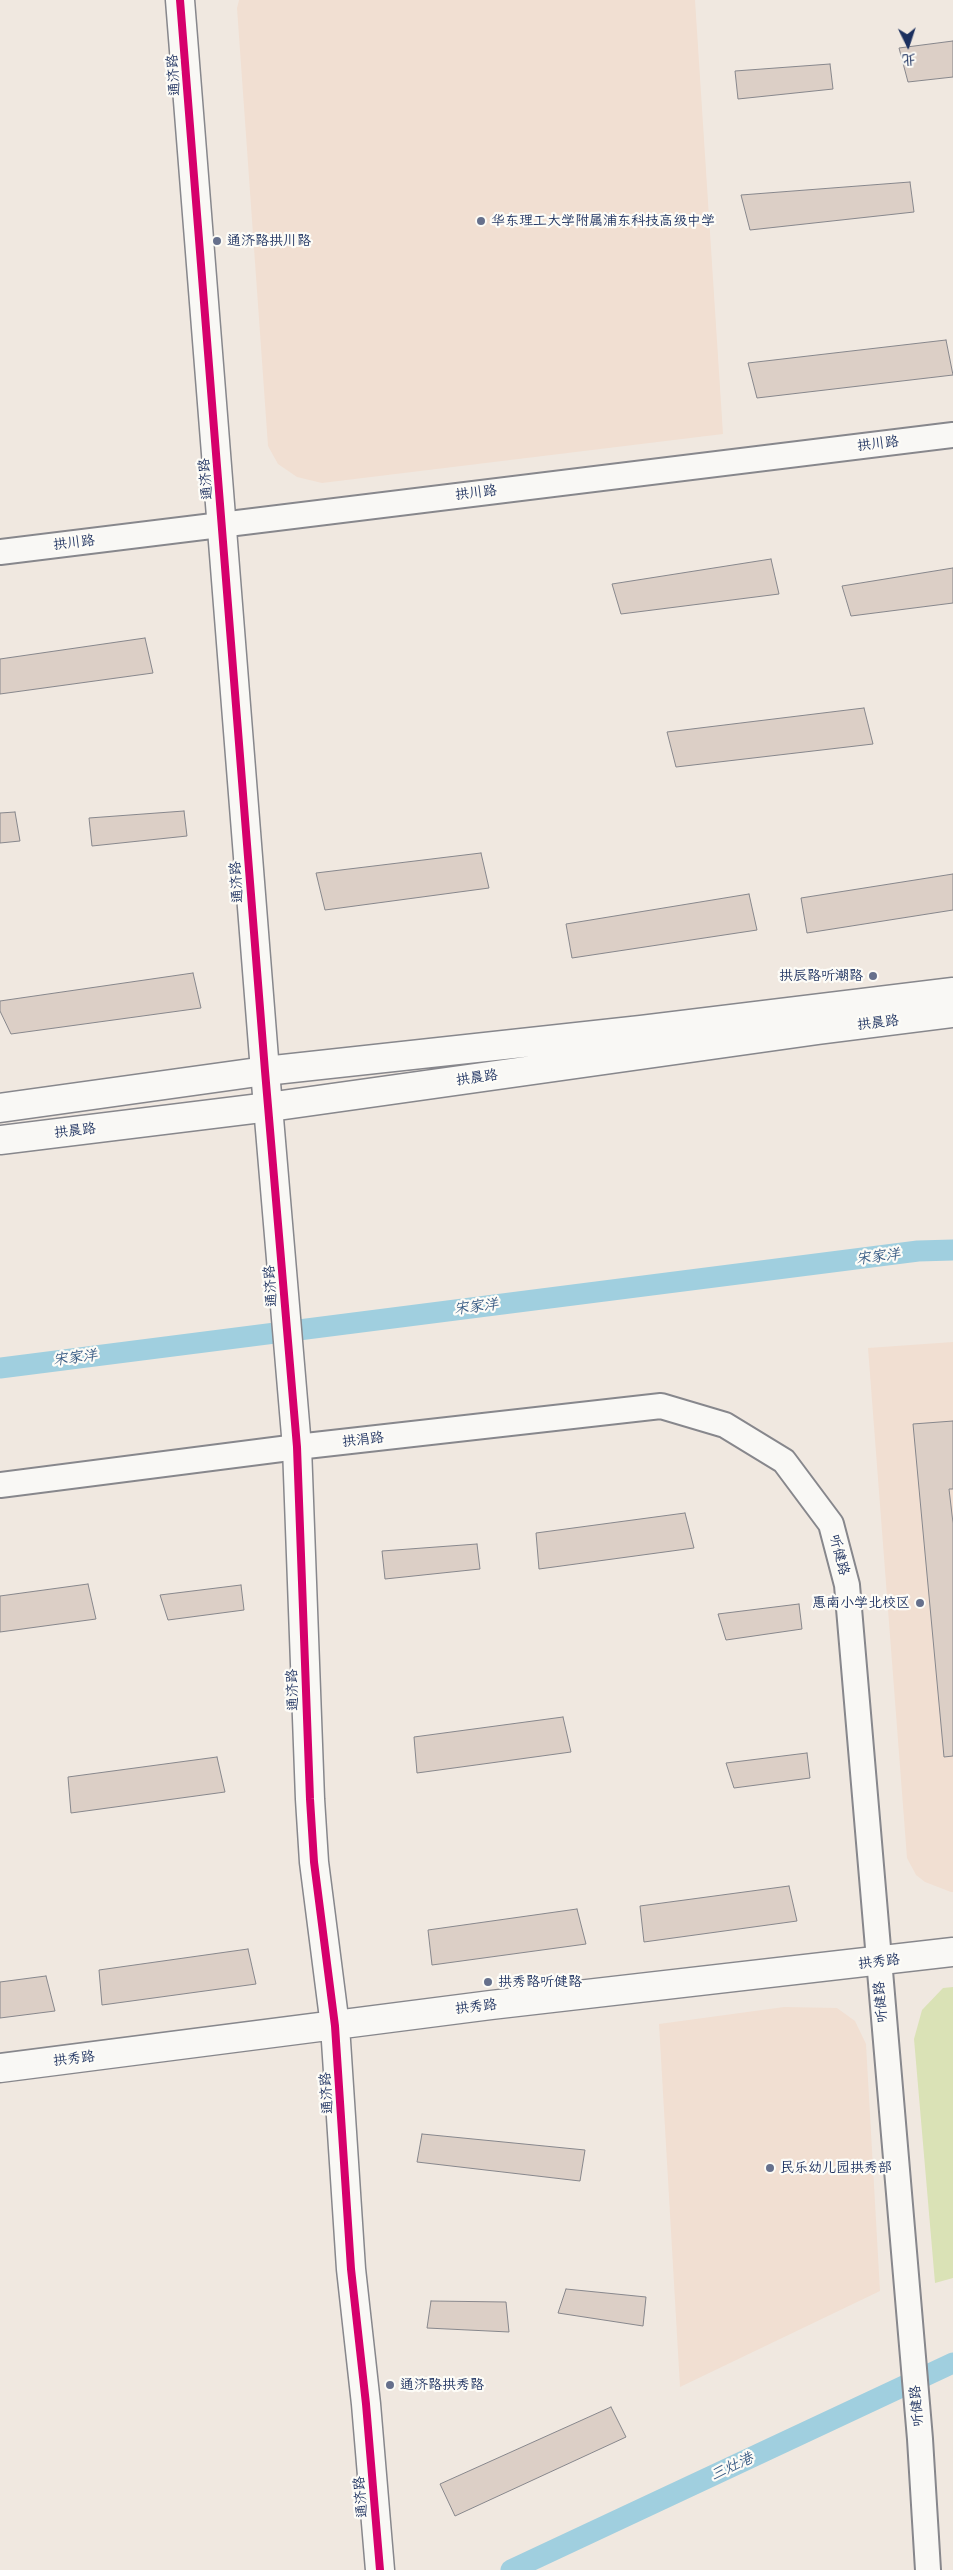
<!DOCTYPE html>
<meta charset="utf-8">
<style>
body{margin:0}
#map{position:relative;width:953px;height:2570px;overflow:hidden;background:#f0e8e0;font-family:"Playpen Sans","LXGW WenKai TC",sans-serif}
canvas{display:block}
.north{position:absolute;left:883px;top:20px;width:50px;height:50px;-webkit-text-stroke:4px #fdfcf7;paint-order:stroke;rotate:176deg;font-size:14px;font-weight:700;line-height:20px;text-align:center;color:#1b2f5e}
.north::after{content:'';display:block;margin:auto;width:18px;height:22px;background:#1b2f5e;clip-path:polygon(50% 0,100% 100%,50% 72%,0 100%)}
</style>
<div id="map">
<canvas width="953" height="2570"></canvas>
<div class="north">北</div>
</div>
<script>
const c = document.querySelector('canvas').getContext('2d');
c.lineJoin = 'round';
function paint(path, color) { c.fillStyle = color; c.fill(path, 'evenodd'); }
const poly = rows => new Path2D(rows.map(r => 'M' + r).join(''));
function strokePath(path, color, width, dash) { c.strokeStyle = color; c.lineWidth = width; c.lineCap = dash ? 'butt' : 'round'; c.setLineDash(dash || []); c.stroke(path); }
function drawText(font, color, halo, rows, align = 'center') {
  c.font = font + ' "Playpen Sans","LXGW WenKai TC",sans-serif'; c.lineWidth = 4.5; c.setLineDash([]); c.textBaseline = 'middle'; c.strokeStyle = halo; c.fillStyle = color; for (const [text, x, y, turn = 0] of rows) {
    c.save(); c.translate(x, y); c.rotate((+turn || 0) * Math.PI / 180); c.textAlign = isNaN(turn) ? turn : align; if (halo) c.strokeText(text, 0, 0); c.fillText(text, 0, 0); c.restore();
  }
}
paint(poly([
 [239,0,695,0,723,434,322,483,297,477,278,464,268,446,237,8],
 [953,1342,953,1892,951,1892,925,1882,916,1875,907,1858,868,1348],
 [784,2007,837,2008,855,2021,866,2044,880,2291,680,2387,659,2024]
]), '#f1dfd2');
paint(poly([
 [953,1987,953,2278,935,2283,914,2039,922,2010,943,1988]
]), '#dae2b6');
strokePath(poly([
 [0,1368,918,1251,953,1250],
 [511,2570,953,2363]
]), '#a0cfdf', 21);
const building = poly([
 [953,41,953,77,908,82,899,48,953,41],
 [830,64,833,89,738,99,735,71,830,64],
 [910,182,914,212,750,230,741,195,910,182],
 [946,340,953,375,757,398,748,363,946,340],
 [771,559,779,594,621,614,612,584,771,559],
 [953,568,953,603,851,616,842,586,953,568],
 [145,638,153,673,0,694,0,659,145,638],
 [864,708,873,744,676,767,667,732,864,708],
 [184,811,187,836,92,846,89,818,184,811],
 [15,812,20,841,0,843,0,813,15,812],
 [481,853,489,888,325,910,316,873,481,853],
 [953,874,953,910,807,933,801,898,953,874],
 [749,894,757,930,572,958,566,924,749,894],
 [193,973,201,1008,11,1034,0,1011,0,1001,193,973],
 [953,1421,953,1489,949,1489,953,1523,953,1756,944,1757,913,1424,953,1421],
 [685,1513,694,1548,539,1569,536,1533,685,1513],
 [477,1544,480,1569,385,1579,382,1551,477,1544],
 [88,1584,96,1619,0,1632,0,1596,88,1584],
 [241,1585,244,1610,168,1620,160,1595,241,1585],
 [799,1604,802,1629,726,1640,718,1614,799,1604],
 [563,1717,571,1752,417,1773,414,1737,563,1717],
 [807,1753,810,1778,734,1788,726,1763,807,1753],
 [217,1757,225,1792,71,1813,68,1777,217,1757],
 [789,1886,797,1921,644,1942,640,1906,789,1886],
 [577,1909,586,1944,432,1965,428,1930,577,1909],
 [248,1949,256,1984,102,2005,99,1970,248,1949],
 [46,1976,55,2011,0,2018,0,1982,46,1976],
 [422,2134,585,2150,580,2181,417,2162,422,2134],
 [566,2289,646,2297,643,2326,558,2313,566,2289],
 [431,2301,506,2302,509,2332,427,2328,431,2301],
 [611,2407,626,2437,455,2516,440,2484,611,2407]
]);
paint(building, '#dccfc6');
strokePath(building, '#87878c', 1);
const minor = poly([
 [0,552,953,435],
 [0,1485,297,1447,661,1406,725,1425,784,1461,831,1524,847,1585,920,2439,928,2570]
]);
const tertiary = poly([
 [180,0,265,1071,297,1447,310,1799,314,1862,335,2026,351,2269,366,2404,380,2570],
 [0,2068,491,2005,953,1952]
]);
const secondary = poly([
 [0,1108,265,1071,641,1030,953,992],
 [0,1140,269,1107,818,1030,953,1013]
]);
strokePath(minor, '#87878c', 28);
strokePath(tertiary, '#87878c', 31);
strokePath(secondary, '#87878c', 31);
strokePath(minor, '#f9f8f5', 24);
strokePath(tertiary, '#f9f8f5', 28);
strokePath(secondary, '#f9f8f5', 28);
strokePath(poly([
 [180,0,265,1071,297,1447,310,1799,314,1862,335,2026,351,2269,366,2404,380,2570]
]), '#d6006c', 8);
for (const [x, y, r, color] of [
 [481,221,5,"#66708c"],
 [217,241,5,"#66708c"],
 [873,976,5,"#66708c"],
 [920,1603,5,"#66708c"],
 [488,1982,5,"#66708c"],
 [770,2168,5,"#66708c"],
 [390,2385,5,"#66708c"]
]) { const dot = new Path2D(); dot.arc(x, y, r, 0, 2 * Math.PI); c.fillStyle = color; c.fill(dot); strokePath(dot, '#fdfcf7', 2); }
drawText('14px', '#1b2f5e', '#fdfcf7', [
 ["通济路",174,75,-94],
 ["拱川路",878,444,-7],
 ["通济路",206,479,-95],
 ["拱川路",476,493,-7],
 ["拱川路",74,543,-7],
 ["通济路",237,882,-94],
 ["拱晨路",878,1023,-7],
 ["拱晨路",477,1078,-8],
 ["拱晨路",75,1131,-7],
 ["通济路",271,1286,-94],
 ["拱涓路",363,1440,-7],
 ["听健路",839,1555,75],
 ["通济路",293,1690,-92],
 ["拱秀路",879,1962,-7],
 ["听健路",881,2002,-95],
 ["拱秀路",476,2007,-7],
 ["拱秀路",74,2059,-7],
 ["通济路",327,2093,-94],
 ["听健路",917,2406,-95],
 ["通济路",361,2497,-95]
]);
drawText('14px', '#1b2f5e', '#fdfcf7', [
 ["华东理工大学附属浦东科技高级中学",491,221],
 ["通济路拱川路",227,241],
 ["拱辰路听潮路",863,976,"right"],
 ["惠南小学北校区",910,1603,"right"],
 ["拱秀路听健路",498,1982],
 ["民乐幼儿园拱秀部",780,2168],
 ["通济路拱秀路",400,2385]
], 'left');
drawText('italic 15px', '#395c85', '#fdfcf7', [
 ["宋家洋",878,1257,-7],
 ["宋家洋",476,1307,-7],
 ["宋家洋",75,1358,-7],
 ["三灶港",732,2467,-25]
]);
</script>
